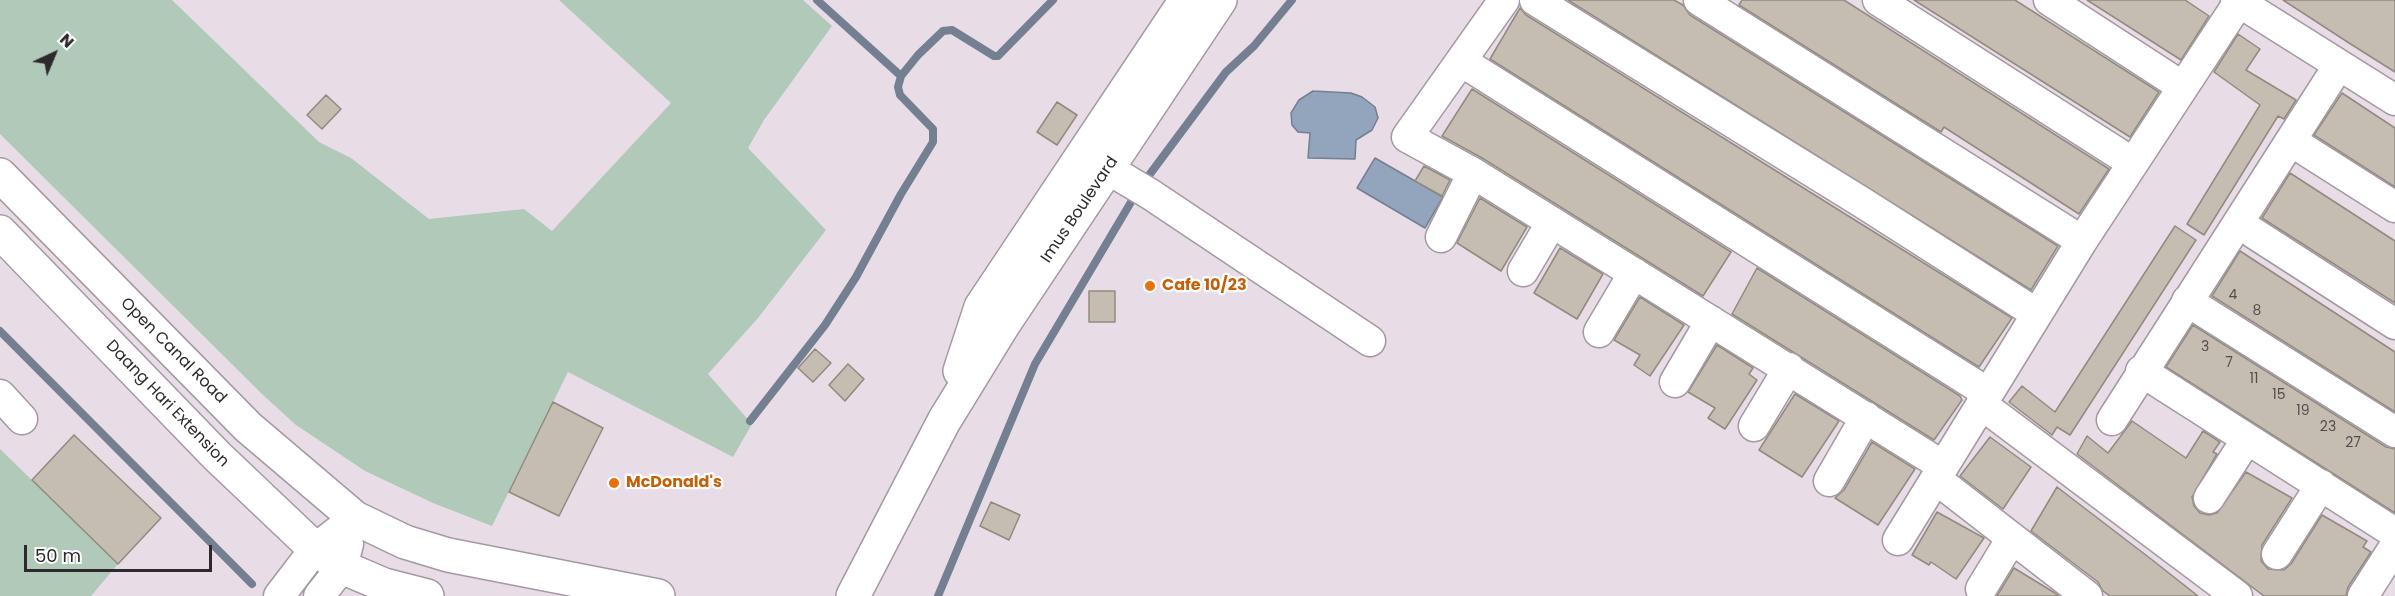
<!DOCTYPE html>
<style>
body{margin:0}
#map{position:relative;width:2395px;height:596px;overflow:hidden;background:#e8dde7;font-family:Poppins,sans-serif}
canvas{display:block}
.north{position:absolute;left:24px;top:24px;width:60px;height:60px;-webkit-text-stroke:4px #fff;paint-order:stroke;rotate:44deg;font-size:16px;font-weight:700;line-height:24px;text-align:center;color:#2d292d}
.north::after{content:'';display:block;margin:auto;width:21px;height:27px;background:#2d292d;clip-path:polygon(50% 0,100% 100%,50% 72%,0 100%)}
.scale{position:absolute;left:24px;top:545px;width:188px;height:27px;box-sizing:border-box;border:3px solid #2d292d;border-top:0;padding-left:8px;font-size:18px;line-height:21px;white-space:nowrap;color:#2d292d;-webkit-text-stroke:4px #fff;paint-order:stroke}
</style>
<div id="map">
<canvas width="2395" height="596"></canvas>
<div class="north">N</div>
<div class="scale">50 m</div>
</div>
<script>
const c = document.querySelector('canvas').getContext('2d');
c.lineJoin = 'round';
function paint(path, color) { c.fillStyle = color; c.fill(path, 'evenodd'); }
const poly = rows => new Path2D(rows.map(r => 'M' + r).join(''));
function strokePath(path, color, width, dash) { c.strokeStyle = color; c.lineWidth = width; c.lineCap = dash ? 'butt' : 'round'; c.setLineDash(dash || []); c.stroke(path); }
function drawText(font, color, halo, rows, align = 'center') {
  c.font = font + ' Poppins,sans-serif'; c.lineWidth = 4.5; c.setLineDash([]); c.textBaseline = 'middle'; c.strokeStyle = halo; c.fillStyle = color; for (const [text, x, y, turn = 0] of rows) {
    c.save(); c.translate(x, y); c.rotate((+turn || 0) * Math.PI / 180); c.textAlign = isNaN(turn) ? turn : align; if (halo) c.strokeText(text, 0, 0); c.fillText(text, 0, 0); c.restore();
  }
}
paint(poly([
 [0,0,172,0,319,142,351,158,429,219,524,209,552,231,671,103,559,0,803,0,832,26,764,120,748,148,826,230,758,318,708,374,752,424,733,457,568,372,492,526,433,503,365,471,296,425,263,395,0,134],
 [0,449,118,564,91,596,0,596]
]), '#b0c9b9');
const water = poly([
 [1313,91,1351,93,1362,97,1375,107,1378,118,1372,130,1356,140,1355,159,1308,158,1310,133,1298,132,1292,125,1291,113,1299,100,1313,91],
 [1375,158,1443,197,1425,228,1357,188,1375,158]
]);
paint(water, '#93a4bd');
strokePath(water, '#747f92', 1.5);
strokePath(poly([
 [817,0,901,76],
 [1144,182,1226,72,1254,46,1292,0],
 [0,331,252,584],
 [750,421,825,325,856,277,901,194,933,142,933,129,900,95,898,87,901,76,918,55,943,31,952,30,994,56,998,56,1053,0],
 [938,596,1035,364,1137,192]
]), '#747f92', 8);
const building = poly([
 [1568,0,1674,0,1683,5,1690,15,2058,246,2031,290,1568,0],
 [1742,0,1844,0,2109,169,2079,214,1944,127,1941,132,1739,5,1742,0],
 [1914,0,2015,0,2159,92,2130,137,1914,0],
 [2087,0,2185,0,2209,16,2181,60,2087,0],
 [2283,0,2395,0,2395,72,2349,43,2283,0],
 [1520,8,1526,15,2012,318,1979,367,1490,59,1520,8],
 [2238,34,2260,49,2246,70,2296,100,2284,119,2278,116,2204,235,2187,224,2260,105,2214,72,2238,34],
 [1472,89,1731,252,1703,296,1482,158,1442,136,1472,89],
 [2342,93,2395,128,2395,187,2314,135,2342,93],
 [326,95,341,109,322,129,307,115,326,95],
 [1057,102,1077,115,1057,145,1037,132,1057,102],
 [1424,166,1450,180,1442,196,1415,181,1424,166],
 [2290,173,2395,241,2395,303,2262,218,2290,173],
 [1480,198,1527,227,1501,271,1457,243,1480,198],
 [2175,226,2196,240,2070,435,2057,427,2052,435,2009,402,2022,386,2055,412,2175,226],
 [1560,248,1603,274,1577,319,1534,293,1560,248],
 [2240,251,2395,352,2395,412,2212,296,2240,251],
 [1757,268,1960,396,1962,400,1934,440,1732,314,1757,268],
 [1089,291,1115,291,1115,322,1089,322,1089,291],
 [1640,297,1684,325,1650,376,1634,365,1640,355,1614,340,1640,297],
 [2193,325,2386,447,2395,449,2395,513,2166,367,2193,325],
 [1717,345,1753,368,1749,374,1757,380,1725,429,1708,418,1715,408,1688,392,1717,345],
 [815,349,831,363,813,382,798,368,815,349],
 [848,364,864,379,845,401,829,385,848,364],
 [1795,394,1839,421,1802,477,1759,450,1795,394],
 [553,402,603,428,559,516,509,492,553,402],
 [2132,421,2186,458,2203,431,2220,442,2213,452,2217,454,2192,497,2194,506,2200,513,2209,515,2217,513,2246,472,2292,498,2262,545,2261,561,2268,569,2284,570,2291,564,2322,515,2367,541,2363,547,2371,552,2348,587,2346,596,2264,596,2077,454,2087,436,2108,453,2132,421],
 [74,435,161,518,118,564,32,480,74,435],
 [1990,437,2031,467,2003,509,1960,476,1990,437],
 [1872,442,1915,469,1878,525,1835,498,1844,490,1872,442],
 [2057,487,2151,559,2198,596,2110,596,2103,591,2098,582,2031,531,2057,487],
 [991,502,1020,515,1009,540,980,526,991,502],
 [1937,512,1984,538,1956,579,1931,562,1929,565,1912,555,1937,512],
 [2014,568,2055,593,2059,596,1997,596,2014,568]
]);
paint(building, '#c5bdb1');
strokePath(building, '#918a7f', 1.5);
const minor = poly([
 [1504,0,1407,137,1473,173,1943,466],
 [1535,0,1863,203,2037,314],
 [1699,0,2082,241],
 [1878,0,2133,163],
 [2049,0,2183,87],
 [2236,0,2395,100],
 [1461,61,1988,393],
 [2291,141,2395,207],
 [1086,156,1150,194,1370,341],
 [2238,223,2395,324],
 [1441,237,1473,173],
 [1523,271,1552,222],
 [2187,301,2395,432],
 [1599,332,1634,273],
 [2141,371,2395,533],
 [1675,382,1711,321],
 [0,395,22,419],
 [1981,404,2237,596],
 [2112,420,2339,65],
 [1754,426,1789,368],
 [1936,479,2087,596],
 [1829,481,1866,417],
 [2209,498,2247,439],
 [1898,540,2082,241,2239,2],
 [2277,554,2321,485],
 [1981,589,2012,538],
 [279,596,315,549,355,518],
 [319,596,342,567,348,544],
 [2363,596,2395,546]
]);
const major = poly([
 [0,175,248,427,355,518,405,542,448,555,658,596],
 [0,232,217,456,315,549,342,567,384,585,427,596],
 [960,371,981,307,1186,0],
 [853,596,944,421,1003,325,1220,0]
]);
strokePath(minor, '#a499a2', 33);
strokePath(major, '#a499a2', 36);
strokePath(minor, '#fff', 30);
strokePath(major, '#fff', 33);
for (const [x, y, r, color] of [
 [1150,286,6,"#e8710a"],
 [614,483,6,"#e8710a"]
]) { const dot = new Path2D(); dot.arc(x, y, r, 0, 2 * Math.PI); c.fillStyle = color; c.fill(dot); strokePath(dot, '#fff', 2); }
drawText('14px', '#534e4e', null, [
 ["4",2233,295],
 ["8",2257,311],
 ["3",2205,347],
 ["7",2229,363],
 ["11",2254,379],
 ["15",2279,395],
 ["19",2303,411],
 ["23",2328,427],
 ["27",2353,443]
]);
drawText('16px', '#2d292d', '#fff', [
 ["Imus Boulevard",1080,210,-56],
 ["Open Canal Road",173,351,45],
 ["Daang Hari Extension",167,404,46]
]);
drawText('bold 16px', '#c56008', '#fff', [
 ["Cafe 10/23",1162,286],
 ["McDonald's",626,483]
], 'left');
</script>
